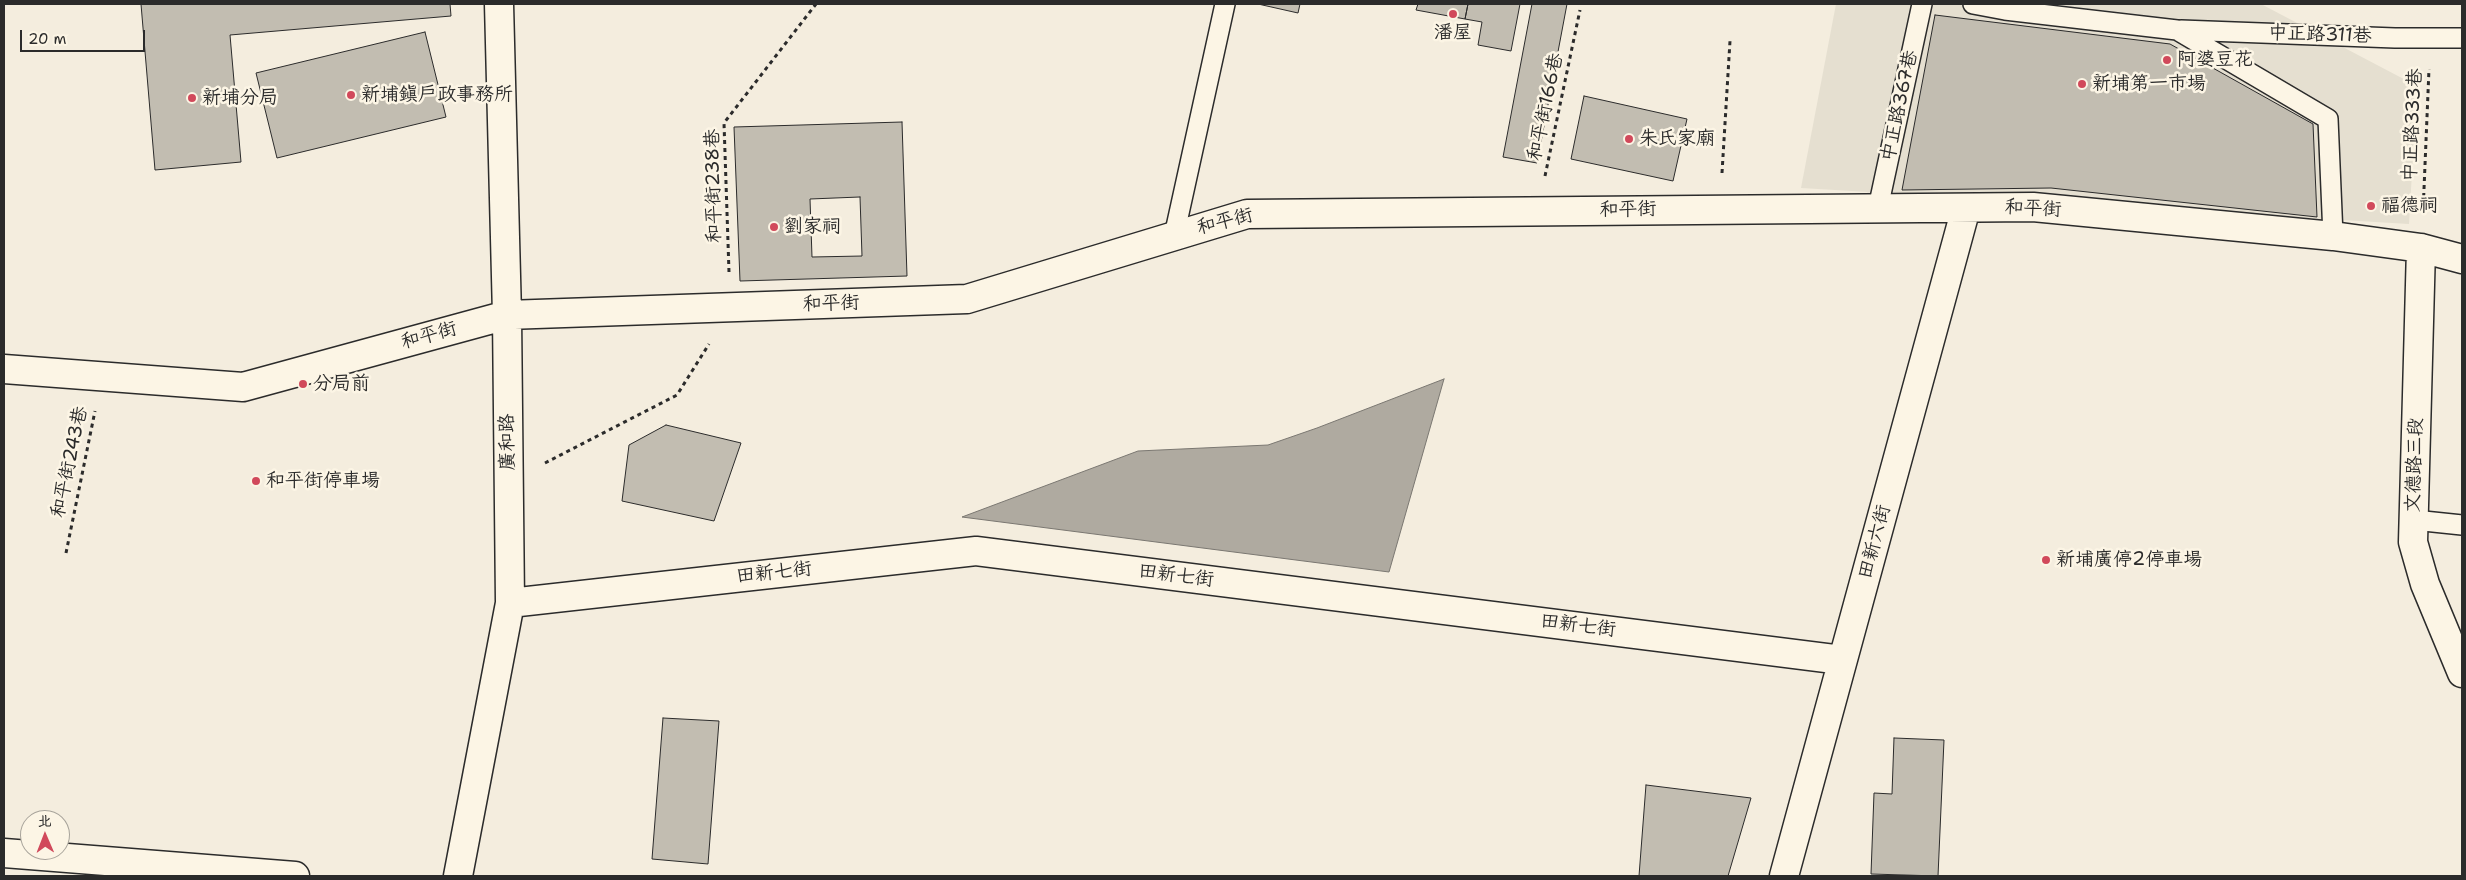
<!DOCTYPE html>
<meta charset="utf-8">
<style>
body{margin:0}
#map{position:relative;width:2466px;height:880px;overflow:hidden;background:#f4edde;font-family:"Shantell Sans","LXGW WenKai TC",sans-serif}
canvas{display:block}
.frame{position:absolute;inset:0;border:5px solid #2b2b2b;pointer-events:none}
.north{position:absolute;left:20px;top:810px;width:50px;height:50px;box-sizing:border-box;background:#fcf5e5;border:1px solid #a8a49b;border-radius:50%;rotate:359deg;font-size:14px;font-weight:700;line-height:20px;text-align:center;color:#2b2b2b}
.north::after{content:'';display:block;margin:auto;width:18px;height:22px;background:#d1495b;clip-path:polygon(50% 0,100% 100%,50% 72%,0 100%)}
.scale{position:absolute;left:20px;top:30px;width:125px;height:22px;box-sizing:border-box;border:2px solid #2b2b2b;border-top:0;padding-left:6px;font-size:15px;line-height:18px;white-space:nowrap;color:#2b2b2b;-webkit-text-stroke:4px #fcf5e5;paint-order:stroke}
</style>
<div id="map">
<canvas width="2466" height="880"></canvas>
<div class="frame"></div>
<div class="north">北</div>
<div class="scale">20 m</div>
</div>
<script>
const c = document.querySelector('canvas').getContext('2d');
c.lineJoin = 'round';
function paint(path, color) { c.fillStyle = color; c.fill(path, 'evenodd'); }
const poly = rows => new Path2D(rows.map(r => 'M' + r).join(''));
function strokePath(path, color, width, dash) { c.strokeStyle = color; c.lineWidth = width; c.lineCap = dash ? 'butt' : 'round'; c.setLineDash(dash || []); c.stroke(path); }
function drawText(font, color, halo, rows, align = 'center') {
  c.font = font + ' "Shantell Sans","LXGW WenKai TC",sans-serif'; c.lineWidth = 5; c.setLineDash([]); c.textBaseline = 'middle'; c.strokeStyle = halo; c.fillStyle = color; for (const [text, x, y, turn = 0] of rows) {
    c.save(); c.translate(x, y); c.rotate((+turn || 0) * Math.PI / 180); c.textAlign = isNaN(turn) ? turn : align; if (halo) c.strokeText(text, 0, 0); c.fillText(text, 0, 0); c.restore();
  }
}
paint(poly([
 [1836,4,2261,4,2417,86,2409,224,1801,188]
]), '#e5dfd0');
const water = poly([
 [1444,379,1389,572,962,517,1138,451,1268,445,1317,428,1444,379]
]);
paint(water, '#afaaa0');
strokePath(water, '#7a7771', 1);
const building = poly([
 [141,4,450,4,451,16,230,35,241,162,155,170,141,4],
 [1258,4,1300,4,1298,13,1258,4],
 [1418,4,1468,4,1465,19,1416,10,1418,4],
 [1468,4,1520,4,1511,51,1478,45,1482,22,1465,19,1468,4],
 [1532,4,1567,4,1537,163,1503,157,1532,4],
 [1935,15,2170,44,2313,124,2317,217,2051,188,1902,190,1935,15],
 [425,32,446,117,277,158,256,73,425,32],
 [1584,96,1687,119,1673,181,1571,159,1584,96],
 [902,122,907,276,740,281,734,127,902,122],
 [860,197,862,256,812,257,810,199,860,197],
 [666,425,741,443,714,521,622,501,629,445,666,425],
 [663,718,719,721,708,864,652,859,663,718],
 [1894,738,1944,740,1938,876,1871,874,1874,793,1892,794,1894,738],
 [1646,785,1751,798,1728,876,1639,876,1646,785]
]);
paint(building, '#c2bdb1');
strokePath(building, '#2b2b2b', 1);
const service = poly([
 [1973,4,2005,10,2177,30,2328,119,2333,236],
 [2181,30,2395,38,2462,38],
 [1878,208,1922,4],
 [1174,236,1225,4],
 [2414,520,2462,525]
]);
const minor = poly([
 [2421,248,2413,542,2425,584,2462,673],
 [4,369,243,387,507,315,967,299,1247,214,2033,207,2333,236,2421,248,2462,259],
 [510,603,976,551,1842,660],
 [4,853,295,876],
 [458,876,510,603,507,315,499,4],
 [1784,876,1966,208]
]);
strokePath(service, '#2b2b2b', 22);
strokePath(minor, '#2b2b2b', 31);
strokePath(poly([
 [1722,173,1730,41],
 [1545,176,1580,10],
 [2423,213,2429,69],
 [729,272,724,123,816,4],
 [545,463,677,395,709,344],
 [66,553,95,411]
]), '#2b2b2b', 3, [4, 4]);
strokePath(service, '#fcf5e5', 19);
strokePath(minor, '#fcf5e5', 28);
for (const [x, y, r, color] of [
 [1453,14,5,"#d1495b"],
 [2167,60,5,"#d1495b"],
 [2082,84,5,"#d1495b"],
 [351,95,5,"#d1495b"],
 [192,98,5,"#d1495b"],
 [1629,139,5,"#d1495b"],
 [2371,206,5,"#d1495b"],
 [774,227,5,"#d1495b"],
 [303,384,5,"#d1495b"],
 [256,481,5,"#d1495b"],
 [2046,560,5,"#d1495b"]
]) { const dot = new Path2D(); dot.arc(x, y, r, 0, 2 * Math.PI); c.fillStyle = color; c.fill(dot); strokePath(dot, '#fcf5e5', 2); }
drawText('19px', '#2b2b2b', '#fcf5e5', [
 ["潘屋",1453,33,"center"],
 ["阿婆豆花",2177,60],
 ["新埔第一市場",2092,84],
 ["新埔鎮戶政事務所",361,95],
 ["新埔分局",202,98],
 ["朱氏家廟",1639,139],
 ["福德祠",2381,206],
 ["劉家祠",784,227],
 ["分局前",313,384],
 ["和平街停車場",266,481],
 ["新埔廣停2停車場",2056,560]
], 'left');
drawText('19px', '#2b2b2b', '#fcf5e5', [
 ["中正路311巷",2320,35,2],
 ["中正路367巷",1900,106,-78],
 ["和平街166巷",1546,107,-78],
 ["中正路333巷",2413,125,-87],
 ["和平街238巷",714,186,-91],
 ["和平街",2033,209,3],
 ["和平街",1628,210,-1],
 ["和平街",1225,222,-14],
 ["和平街",831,304,-2],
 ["和平街",429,336,-15],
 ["廣和路",508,442,-91],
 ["和平街243巷",70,462,-78],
 ["文德路三段",2415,465,-88],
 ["田新六街",1875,542,-75],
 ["田新七街",774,573,-6],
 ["田新七街",1176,576,7],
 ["田新七街",1578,626,7]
]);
</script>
